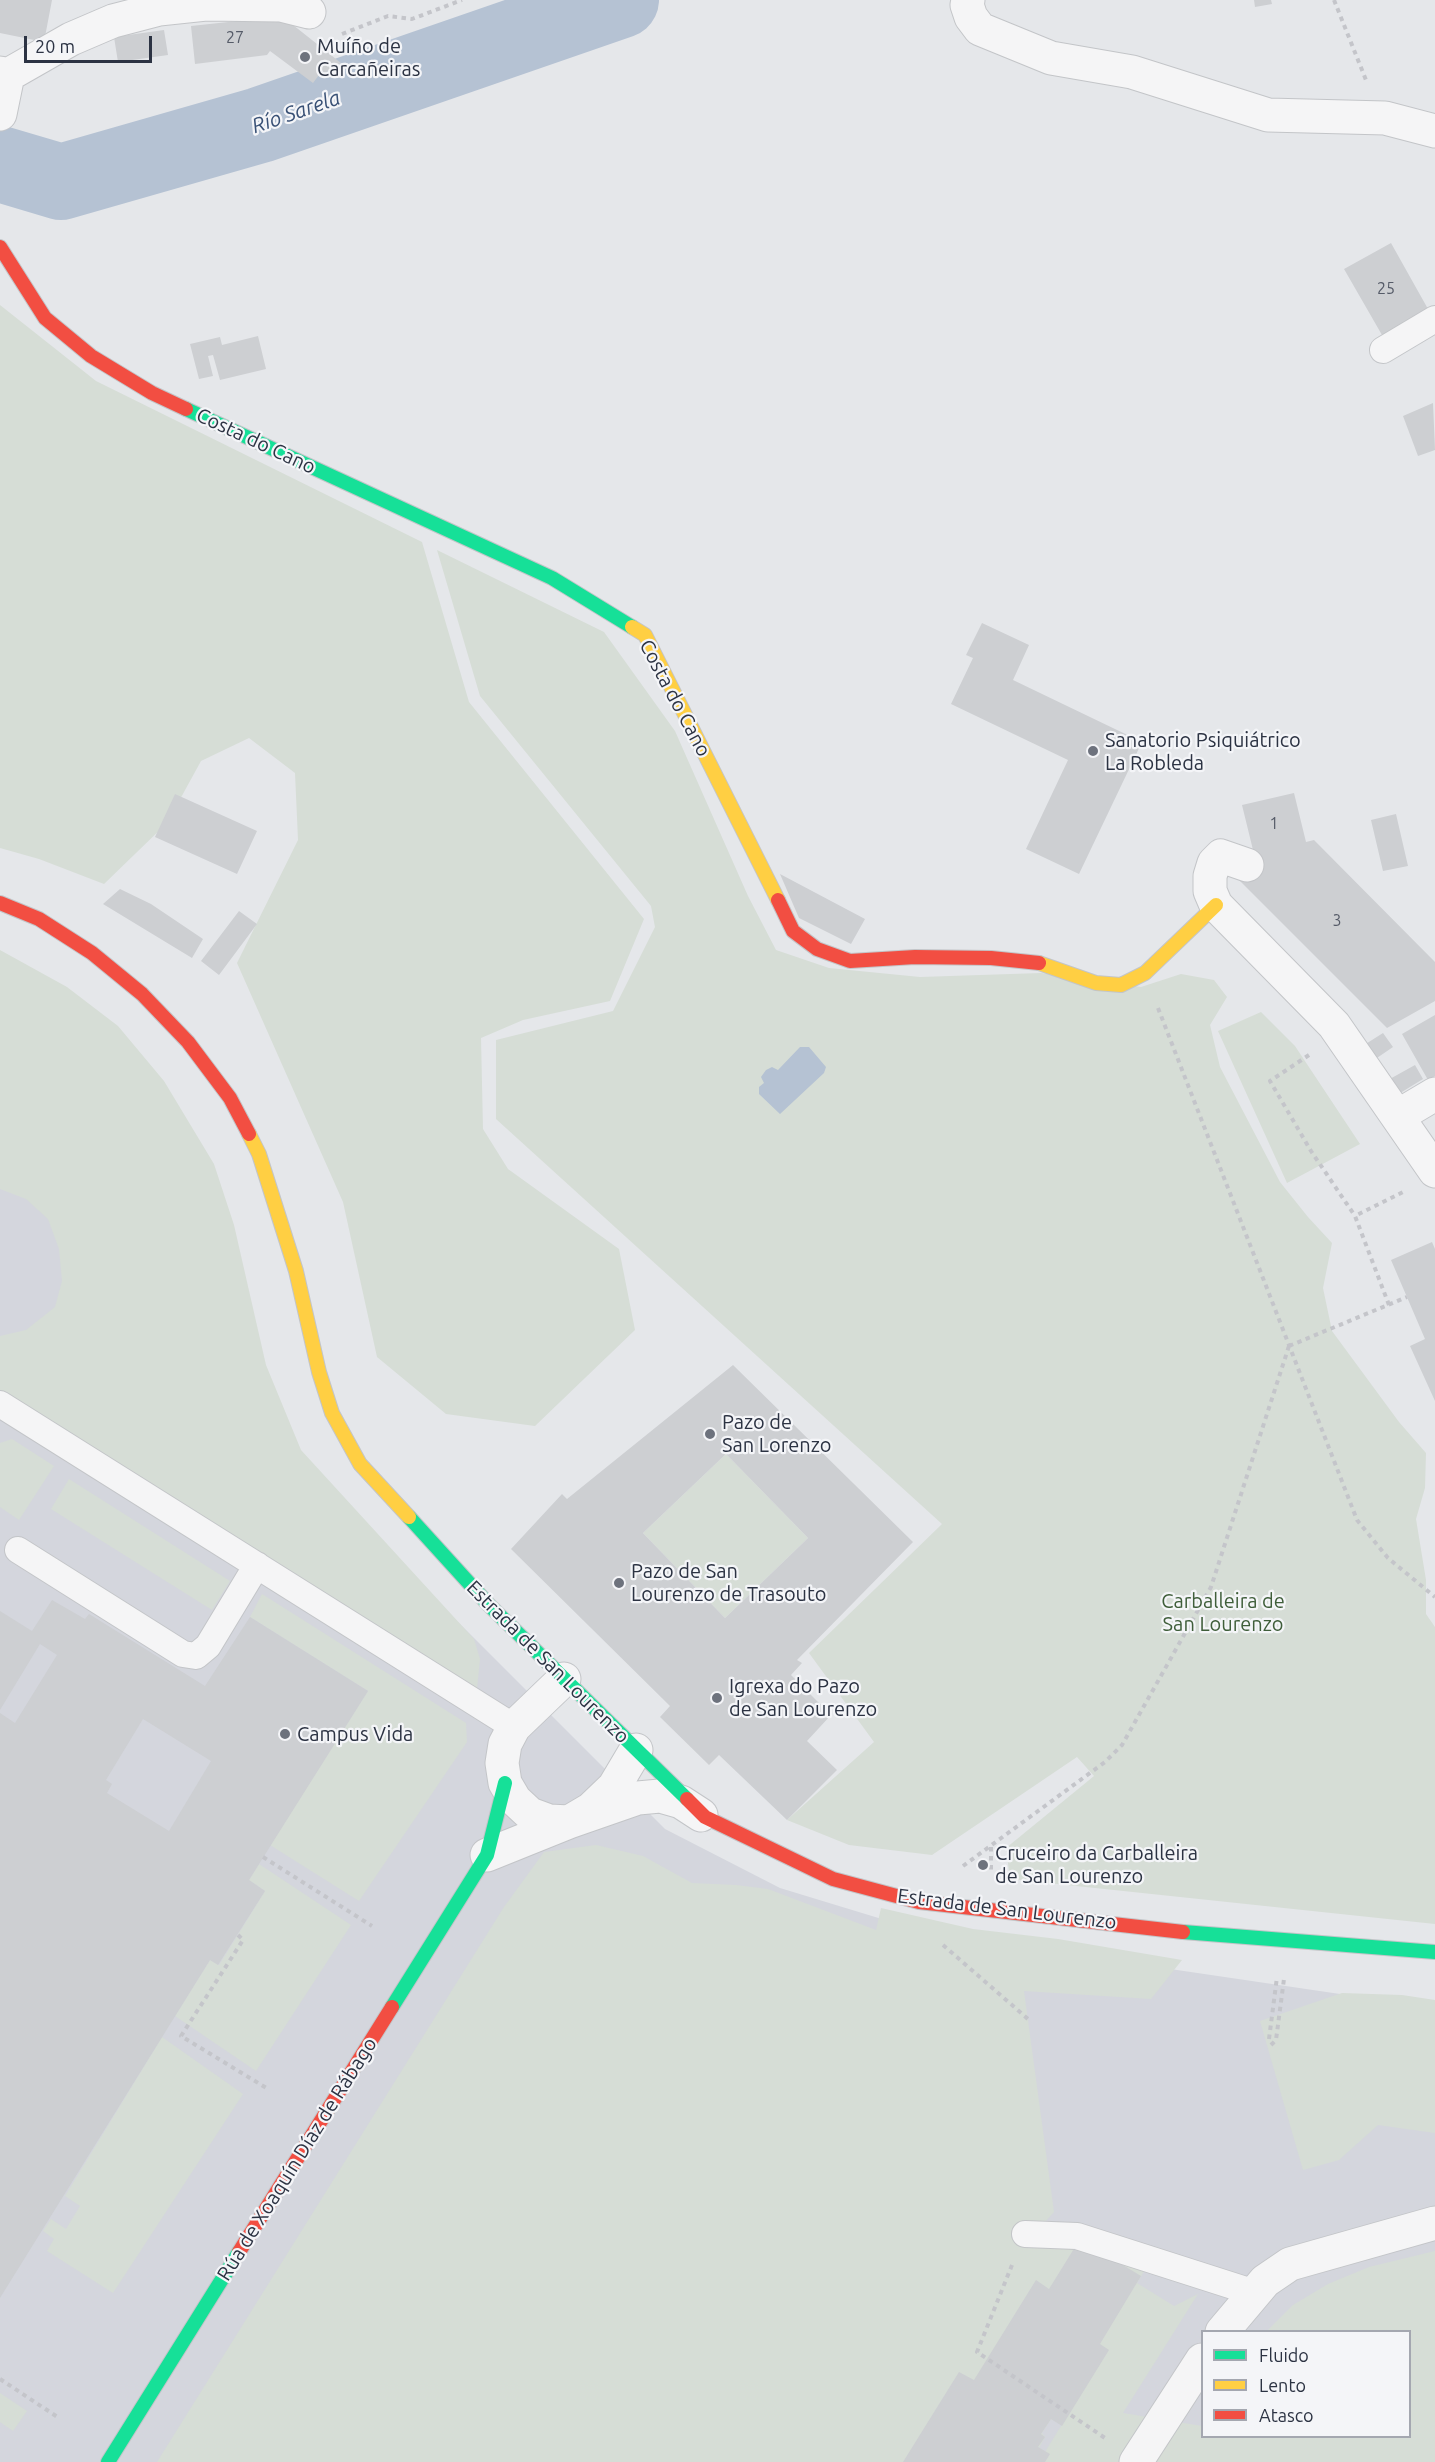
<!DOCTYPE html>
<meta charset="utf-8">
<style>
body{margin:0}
#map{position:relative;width:1435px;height:2462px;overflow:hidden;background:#e5e7ea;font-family:Ubuntu,sans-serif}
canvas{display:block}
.legend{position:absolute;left:1201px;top:2330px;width:210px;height:108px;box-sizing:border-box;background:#f4f5f8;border:2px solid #a4a7b0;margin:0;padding:8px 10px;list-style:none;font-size:18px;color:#2c3343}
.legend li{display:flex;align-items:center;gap:12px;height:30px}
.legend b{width:30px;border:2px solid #a4a7b0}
.scale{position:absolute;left:24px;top:36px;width:128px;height:27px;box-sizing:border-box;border:3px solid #2c3343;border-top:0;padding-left:8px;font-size:18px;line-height:21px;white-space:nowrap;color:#2c3343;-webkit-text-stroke:4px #f4f5f8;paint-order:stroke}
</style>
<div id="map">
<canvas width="1435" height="2462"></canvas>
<ul class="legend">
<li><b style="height:8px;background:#16e098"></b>Fluido</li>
<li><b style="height:8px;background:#ffcf43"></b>Lento</li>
<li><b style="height:8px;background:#f24e42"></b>Atasco</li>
</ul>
<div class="scale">20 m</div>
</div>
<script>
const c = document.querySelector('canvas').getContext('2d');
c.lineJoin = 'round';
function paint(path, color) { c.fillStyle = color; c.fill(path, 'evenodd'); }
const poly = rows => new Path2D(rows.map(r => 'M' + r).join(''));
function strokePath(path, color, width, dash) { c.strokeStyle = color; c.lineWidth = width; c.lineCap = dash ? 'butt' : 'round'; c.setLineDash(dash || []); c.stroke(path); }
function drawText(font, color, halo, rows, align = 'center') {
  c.font = font + ' Ubuntu,sans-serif'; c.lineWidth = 4.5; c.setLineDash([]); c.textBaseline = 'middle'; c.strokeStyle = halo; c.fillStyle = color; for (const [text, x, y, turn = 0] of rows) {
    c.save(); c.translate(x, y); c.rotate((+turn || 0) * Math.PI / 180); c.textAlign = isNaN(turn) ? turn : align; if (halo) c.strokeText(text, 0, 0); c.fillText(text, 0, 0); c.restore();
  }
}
paint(poly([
 [0,965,293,1457,665,1829,780,1888,908,1927,987,1942,1435,2008,1435,2462,0,2462],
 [1202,2332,1410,2332,1410,2436,1202,2436]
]), '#d4d6dd');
paint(poly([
 [0,305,96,381,422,542,469,702,644,919,610,1001,523,1020,481,1038,483,1129,508,1169,619,1249,635,1330,535,1426,446,1414,377,1357,343,1202,237,963,298,840,295,773,249,738,201,761,167,823,104,884,39,859,0,848],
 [437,550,604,632,675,731,748,896,776,950,829,968,920,977,1041,973,1141,987,1181,974,1214,980,1227,997,1210,1025,1220,1067,1280,1182,1308,1217,1332,1243,1323,1288,1332,1331,1399,1422,1426,1453,1425,1488,1416,1519,1426,1580,1426,1614,1435,1627,1435,1924,1010,1879,1006,1848,1094,1776,1077,1757,932,1855,849,1845,787,1820,874,1742,809,1653,942,1524,496,1119,496,1040,613,1011,655,927,651,906,480,696],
 [0,950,67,987,118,1026,164,1081,214,1164,234,1225,266,1365,301,1450,474,1639,480,1659,477,1689,0,1390,0,1336,26,1330,55,1307,62,1281,59,1249,48,1219,26,1199,0,1189],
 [1261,1012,1295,1046,1360,1144,1287,1183,1218,1031],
 [12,1439,54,1466,19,1520,0,1507,0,1443],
 [726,1454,808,1538,725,1618,643,1533],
 [69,1479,230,1581,212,1610,51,1509],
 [262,1594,466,1723,467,1742,359,1901,270,1845,368,1691,250,1617],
 [596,1845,643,1856,692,1883,736,1885,768,1889,876,1930,881,1908,973,1929,1058,1939,1182,1960,1151,1999,1024,1991,1054,2212,1046,2221,1158,2248,1137,2283,1174,2306,1198,2294,1123,2413,1202,2426,1202,2436,1410,2436,1410,2332,1267,2331,1293,2305,1328,2284,1369,2267,1435,2251,1435,2462,157,2462,504,1907,544,1852],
 [1100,2345,1108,2350,1045,2452,1039,2448,1045,2437,1042,2433,1051,2419,1053,2420],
 [259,1864,351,1925,256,2071,175,2016,210,1960,219,1965,265,1891,249,1880],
 [1342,1993,1402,1995,1435,2000,1435,2133,1378,2125,1339,2160,1303,2170,1260,2021],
 [162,2037,243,2094,113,2293,47,2251,54,2239,43,2231,51,2219,66,2229,80,2206,65,2196],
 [0,2393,27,2411,13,2431,0,2422]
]), '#d6ddd6');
paint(poly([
 [800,1047,809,1047,826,1067,824,1073,780,1114,759,1094,759,1087,764,1083,761,1077,766,1070,772,1067,778,1070]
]), '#b5c2d3');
strokePath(poly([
 [0,164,61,182,260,125,621,0]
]), '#b5c2d3', 76);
paint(poly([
 [0,0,52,0,44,42,0,33],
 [1254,0,1271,0,1272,4,1255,7],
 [284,16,288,21,341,63,325,73,322,71,313,83,270,51,267,55,195,64,191,26],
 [164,30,168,55,118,62,114,37],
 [1391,243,1428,309,1382,335,1344,269],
 [258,336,266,369,220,380,213,355,208,356,213,376,199,379,190,344,220,337,222,345],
 [1433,403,1435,450,1418,456,1403,416],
 [982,623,1029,645,1013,680,1142,742,1079,874,1026,849,1068,760,951,704,973,658,966,655],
 [1294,793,1306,842,1314,840,1435,962,1435,1001,1387,1028,1239,880,1254,854,1242,805],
 [175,794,257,831,237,874,155,837],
 [1396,814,1408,866,1383,871,1371,820],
 [780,874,865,919,851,944,799,918],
 [120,889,151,904,203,939,192,958,103,904],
 [239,911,257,924,219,975,201,961],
 [1435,1015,1435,1076,1428,1080,1402,1034],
 [1383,1033,1393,1047,1371,1062,1361,1047],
 [1415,1065,1423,1079,1397,1095,1388,1080],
 [1432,1242,1435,1249,1435,1401,1410,1346,1425,1339,1391,1260],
 [733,1365,913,1542,797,1660,802,1663,791,1675,831,1715,807,1741,837,1770,787,1820,719,1755,709,1765,660,1717,670,1706,511,1549,562,1494,567,1499],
 [726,1454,808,1538,725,1618,643,1533],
 [52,1600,85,1619,89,1614,205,1686,250,1617,368,1691,249,1880,265,1891,218,1965,210,1960,0,2298,0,1713,15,1723,57,1655,40,1644,0,1710,0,1611,32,1631],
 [143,1719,211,1761,169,1831,107,1793,112,1784,106,1780],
 [1080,2239,1141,2276,1100,2344,1109,2350,1062,2426,1051,2419,1041,2434,1045,2437,1038,2447,1050,2454,1045,2462,903,2462,959,2372,974,2380,1036,2280,1049,2289]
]), '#cdcfd2');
const lane = poly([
 [1383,350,1435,319],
 [0,1404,514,1727],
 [18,1550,183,1654,196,1656,208,1646,257,1565],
 [1025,2234,1077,2236,1255,2293]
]);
const street = poly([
 [968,0,967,5,971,17,980,29,1051,58,1132,72,1268,115,1385,118,1435,131],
 [0,73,8,75,71,39,113,21,159,9,206,4,281,5,309,12],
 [0,114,8,75],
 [1247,865,1221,856,1214,863,1210,876,1210,891,1216,905,1334,1025,1435,1171],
 [1398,1116,1435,1094],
 [564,1679,514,1727,505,1744,502,1763,505,1783,515,1800,530,1814,549,1821,569,1822,638,1798,660,1796,681,1802,701,1815],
 [487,1855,569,1822,591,1809,614,1787,636,1750],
 [1222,2332,1265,2281,1290,2264,1435,2223],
 [1136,2462,1202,2360]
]);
const fast = poly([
 [186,409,552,578,632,627],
 [409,1517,488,1604,687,1799],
 [1183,1932,1435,1952],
 [392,2007,487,1855,505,1783],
 [108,2462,239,2252]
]);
const slow = poly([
 [632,627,645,635,778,900],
 [1039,963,1096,983,1121,985,1145,973,1216,905],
 [249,1134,259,1154,296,1271,319,1372,332,1413,360,1464,409,1517]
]);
const jam = poly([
 [0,247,45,318,91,356,152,393,186,409],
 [778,900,793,931,817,949,850,961,915,957,991,958,1039,963],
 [0,903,39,919,92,953,142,994,188,1042,230,1098,249,1134],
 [687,1799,705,1817,833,1879,919,1902,1183,1932],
 [239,2252,392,2007]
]);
strokePath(lane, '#c3c5c8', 28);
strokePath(street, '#c3c5c8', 35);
strokePath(fast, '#c3c5c8', 16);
strokePath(slow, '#c3c5c8', 16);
strokePath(jam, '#c3c5c8', 16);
strokePath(poly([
 [1334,0,1366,80],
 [342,34,388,16,412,19,462,0],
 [1158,1008,1357,1520,1388,1558,1435,1597],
 [1309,1055,1270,1081,1311,1151,1355,1216],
 [1389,1305,1355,1216,1403,1192],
 [1289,1346,1407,1297],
 [991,1847,991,1872],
 [263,1857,372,1926],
 [963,1866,1105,1762,1122,1745,1211,1587,1289,1346],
 [238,1935,243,1940,181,2036,268,2089],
 [943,1945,1028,2019],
 [1269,2039,1277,1977],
 [1271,2045,1276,2040,1284,1979],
 [1012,2265,977,2352,1105,2438],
 [0,2379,59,2418]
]), '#c4c5ca', 4, [4.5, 4.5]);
strokePath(lane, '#f5f5f6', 26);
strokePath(street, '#f5f5f6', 33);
strokePath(fast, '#16e098', 14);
strokePath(slow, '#ffcf43', 14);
strokePath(jam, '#f24e42', 14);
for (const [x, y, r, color] of [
 [305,57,6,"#6d727d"],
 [1093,751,6,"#6d727d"],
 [710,1434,6,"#6d727d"],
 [619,1583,6,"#6d727d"],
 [717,1698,6,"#6d727d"],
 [285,1734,6,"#6d727d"],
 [983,1865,6,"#6d727d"]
]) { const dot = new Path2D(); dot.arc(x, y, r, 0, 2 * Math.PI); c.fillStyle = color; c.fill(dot); strokePath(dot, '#f4f5f8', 2); }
drawText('16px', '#555b68', null, [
 ["27",235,38],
 ["25",1386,289],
 ["1",1274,824],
 ["3",1337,921]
]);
drawText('20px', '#2c3343', '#f4f5f8', [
 ["Muíño de",317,46],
 ["Carcañeiras",317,69],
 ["Sanatorio Psiquiátrico",1105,740],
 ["La Robleda",1105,763],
 ["Pazo de",722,1422],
 ["San Lorenzo",722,1445],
 ["Pazo de San",631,1571],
 ["Lourenzo de Trasouto",631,1594],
 ["Igrexa do Pazo",729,1686],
 ["de San Lourenzo",729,1709],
 ["Campus Vida",297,1734],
 ["Cruceiro da Carballeira",995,1853],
 ["de San Lourenzo",995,1876]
], 'left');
drawText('20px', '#2c3343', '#f4f5f8', [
 ["Costa do Cano",256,441,25],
 ["Costa do Cano",675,698,62],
 ["Estrada de San Lourenzo",548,1662,45],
 ["Estrada de San Lourenzo",1007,1909,7],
 ["Rúa de Xoaquín Díaz de Rábago",297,2159,-58]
]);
drawText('20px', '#3f5e3a', '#f4f5f8', [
 ["Carballeira de",1223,1601],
 ["San Lourenzo",1223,1624]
]);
drawText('italic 21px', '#385075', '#f4f5f8', [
 ["Río Sarela",296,112,-19]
]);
</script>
